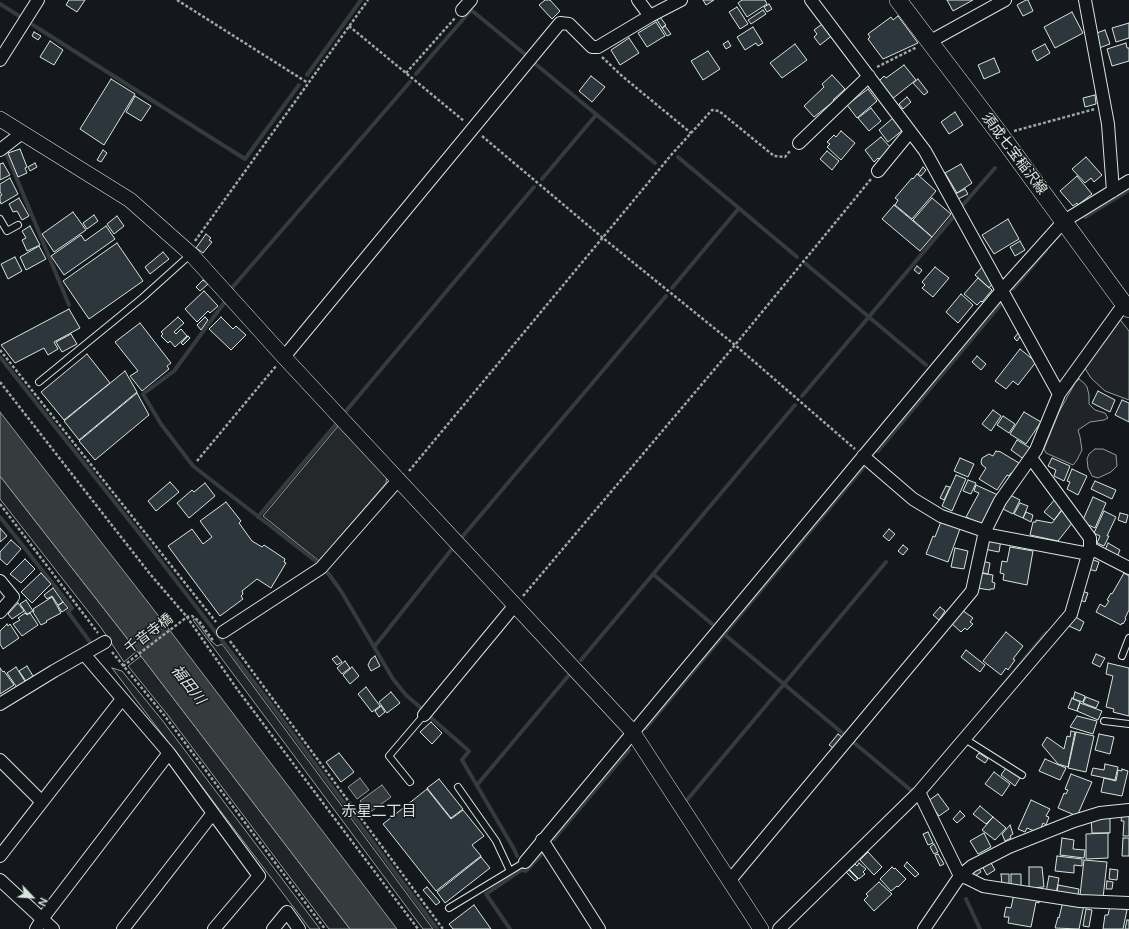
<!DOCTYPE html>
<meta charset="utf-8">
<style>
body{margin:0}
#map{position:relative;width:1129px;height:929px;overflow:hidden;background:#14181c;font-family:Manrope,sans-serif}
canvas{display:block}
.north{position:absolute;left:12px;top:877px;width:40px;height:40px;-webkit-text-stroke:3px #14181c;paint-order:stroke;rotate:115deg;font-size:11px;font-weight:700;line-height:16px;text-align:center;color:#d8e6dc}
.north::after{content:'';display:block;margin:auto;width:14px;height:18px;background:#d8e6dc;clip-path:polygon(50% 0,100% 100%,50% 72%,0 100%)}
</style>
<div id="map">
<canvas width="1129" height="929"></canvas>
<div class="north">N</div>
</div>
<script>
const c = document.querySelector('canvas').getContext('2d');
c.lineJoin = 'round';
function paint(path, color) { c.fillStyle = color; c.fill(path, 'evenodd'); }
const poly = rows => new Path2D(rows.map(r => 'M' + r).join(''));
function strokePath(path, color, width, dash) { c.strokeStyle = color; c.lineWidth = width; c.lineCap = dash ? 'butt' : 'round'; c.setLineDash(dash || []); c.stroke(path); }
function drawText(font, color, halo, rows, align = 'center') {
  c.font = font + ' Manrope,"Noto Sans JP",sans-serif'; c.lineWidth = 3; c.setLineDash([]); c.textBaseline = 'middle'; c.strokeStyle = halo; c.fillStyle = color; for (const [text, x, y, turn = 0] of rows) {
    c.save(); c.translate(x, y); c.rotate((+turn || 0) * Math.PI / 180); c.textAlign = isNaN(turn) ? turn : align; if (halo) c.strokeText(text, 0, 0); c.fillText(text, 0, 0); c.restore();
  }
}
const green = poly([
 [1118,317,1129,331,1129,400,1105,391,1091,378,1083,365,1118,317],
 [1079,379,1084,383,1087,387,1089,395,1089,404,1095,410,1105,413,1108,418,1104,420,1090,422,1078,430,1080,437,1082,450,1077,460,1073,465,1046,453,1044,449,1059,412,1075,383,1079,379],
 [1095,449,1103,449,1116,455,1117,466,1111,472,1098,478,1092,476,1088,468,1087,459,1089,454,1095,449],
 [0,476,137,651,124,662,102,629,0,499,0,476],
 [194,619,196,620,211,641,217,646,222,644,433,929,423,929,193,620,194,619],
 [141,656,350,929,329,929,167,714,128,666,141,656],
 [112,668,122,671,162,720,320,929,310,929,112,668]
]);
paint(green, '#202428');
strokePath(green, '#939e99', 1);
const parking = poly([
 [339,425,387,475,386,483,319,561,263,516,339,425]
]);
paint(parking, '#24282b');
strokePath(parking, '#939e99', 1);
const water = poly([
 [0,412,168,628,397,929,350,929,137,651,0,476,0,412],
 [360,778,369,790,357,799,348,787,360,778],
 [382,785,391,797,369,813,360,801,382,785]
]);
paint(water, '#363b3e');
strokePath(water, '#939e99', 1);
strokePath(poly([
 [0,4,21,17],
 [470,9,526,55],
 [33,25,245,159,299,85],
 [533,62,655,163],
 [416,74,471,10],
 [307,75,361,0],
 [7,155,69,305],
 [678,157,797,257],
 [542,179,596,115],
 [962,206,995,168],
 [1085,217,1129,190],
 [806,264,926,365],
 [672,288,739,208],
 [231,289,410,82],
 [1013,289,1046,250],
 [224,303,174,371,143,394,161,424,193,466,317,562],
 [0,357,144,539,270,703,437,929],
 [802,396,954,216],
 [346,411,534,187],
 [878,451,1001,304],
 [0,517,72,608,68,612,93,646],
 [258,517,336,424],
 [463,536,666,296],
 [328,573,341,591,393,679,406,695,421,708],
 [653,574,712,624],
 [724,634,846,736],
 [374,647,452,549],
 [581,660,795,405],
 [993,697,1046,633],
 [429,716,469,751,462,760,514,849,517,856],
 [646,728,863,468],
 [852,741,913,792,915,789],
 [477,785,569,675],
 [687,800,886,562],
 [554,839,629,750],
 [966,899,980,929],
 [510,929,486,894,521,870,526,871,542,854]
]), '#363b3e', 4);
const building = poly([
 [69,0,85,0,77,12,66,5,69,0],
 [545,0,550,0,560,11,552,19,539,5,545,0],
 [703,0,714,0,706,5,703,0],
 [742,0,765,0,767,4,747,17,738,3,742,0],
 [947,0,973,0,953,11,947,0],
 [1026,0,1028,0,1033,11,1023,16,1017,5,1026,0],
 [769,4,772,9,767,12,764,7,769,4],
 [737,7,748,24,740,29,729,12,737,7],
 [763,10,766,14,751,24,748,20,763,10],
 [1072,12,1083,33,1055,48,1044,27,1072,12],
 [898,16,918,43,883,59,868,39,870,37,868,34,891,17,893,20,898,16],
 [660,17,666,25,662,28,657,20,660,17],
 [656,22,665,36,647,47,638,33,656,22],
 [825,22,834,34,820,45,814,37,817,34,814,30,825,22],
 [1129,23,1129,38,1116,42,1112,28,1129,23],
 [665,26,671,34,667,36,662,28,665,26],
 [753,27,763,43,758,46,756,43,745,50,737,37,753,27],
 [1105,30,1110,44,1099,48,1094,34,1105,30],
 [34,32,41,36,38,40,32,36,34,32],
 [629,38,639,53,620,65,611,50,629,38],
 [50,41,63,50,54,65,40,57,50,41],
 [728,41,731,46,726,49,723,44,728,41],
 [1126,43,1127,48,1129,48,1129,61,1112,66,1107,49,1126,43],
 [795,44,807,60,782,78,770,63,795,44],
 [1045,44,1050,53,1037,61,1032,51,1045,44],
 [708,51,720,69,703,80,691,61,708,51],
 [994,58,1000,72,984,79,978,65,994,58],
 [904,65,916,80,892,99,878,82,884,76,886,78,904,65],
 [832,75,845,89,833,100,834,101,814,117,804,106,824,87,822,84,832,75],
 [591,76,605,87,592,102,579,91,591,76],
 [111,79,135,94,104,145,80,129,111,79],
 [918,79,928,92,924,95,913,83,918,79],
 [868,89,877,101,857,118,847,105,868,89],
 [1095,95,1096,104,1085,107,1083,98,1095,95],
 [135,96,151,106,141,121,126,112,135,96],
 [907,97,911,102,903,109,899,104,907,97],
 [871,108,881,121,869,131,858,118,871,108],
 [955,112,963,125,949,134,941,122,955,112],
 [893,118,903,130,888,142,879,130,893,118],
 [841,131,855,143,841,160,827,147,830,144,827,142,834,135,836,137,841,131],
 [881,137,891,148,879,159,878,158,874,162,865,150,881,137],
 [20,149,27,167,25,168,27,173,18,177,8,153,20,149],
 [103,150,107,153,101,162,97,160,103,150],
 [827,151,839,161,832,170,820,159,827,151],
 [1086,157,1102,175,1094,182,1091,178,1085,183,1072,169,1086,157],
 [3,163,10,175,0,180,0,164,3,163],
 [35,163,37,167,30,171,28,167,35,163],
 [961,164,972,183,957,193,945,173,961,164],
 [923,167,926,170,921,176,918,174,923,167],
 [917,174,936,191,912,219,895,205,898,200,895,198,912,178,913,179,917,174],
 [1077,176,1092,194,1078,205,1077,203,1073,206,1060,191,1077,176],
 [10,178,18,194,1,204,0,201,0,196,2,195,0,192,0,184,10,178],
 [965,189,968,194,958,199,955,194,965,189],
 [19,198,29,216,22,220,17,211,13,212,9,204,19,198],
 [932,198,951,214,932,237,913,220,932,198],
 [894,205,932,237,920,251,882,219,894,205],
 [73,212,86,230,54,252,42,234,73,212],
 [94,215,98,221,87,229,83,223,94,215],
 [117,216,124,226,114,234,107,224,117,216],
 [1008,219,1019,239,994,254,982,235,1008,219],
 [30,226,40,245,27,251,22,240,26,238,22,231,30,226],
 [106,226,115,239,64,275,51,256,81,235,85,241,106,226],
 [206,234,211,238,209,240,212,242,203,253,196,248,206,234],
 [1020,241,1025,250,1015,256,1010,247,1020,241],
 [117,243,143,281,89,319,63,281,117,243],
 [39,246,46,259,26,270,20,257,39,246],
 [163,252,169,259,150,274,145,267,163,252],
 [15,257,22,271,8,279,1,264,15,257],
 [917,266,922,270,919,274,914,270,917,266],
 [983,266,993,283,989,288,975,275,983,266],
 [935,267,949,278,933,297,922,288,925,285,922,282,935,267],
 [978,278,992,290,982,302,981,301,977,305,964,294,978,278],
 [203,280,208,284,200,291,196,287,203,280],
 [204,291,218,306,210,313,208,311,197,322,185,309,204,291],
 [961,294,973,305,958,323,946,312,961,294],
 [69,309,80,328,54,342,58,349,48,355,44,348,15,363,1,345,69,309],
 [178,317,184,323,174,332,176,334,181,329,187,336,175,347,170,341,168,343,161,336,163,334,161,332,178,317],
 [205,317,208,320,201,330,197,325,205,317],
 [221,317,233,329,236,326,246,335,231,350,209,329,221,317],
 [140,323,171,363,167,366,169,369,142,391,130,376,138,371,115,342,140,323],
 [1019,332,1022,334,1017,341,1014,338,1019,332],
 [71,334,77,344,62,352,56,342,71,334],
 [188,336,190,338,183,345,181,343,188,336],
 [1020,349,1036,362,1018,385,1013,381,1006,389,995,381,1020,349],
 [87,354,110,383,64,420,41,392,87,354],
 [977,356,986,364,981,370,972,362,977,356],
 [125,371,137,392,79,440,64,421,125,371],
 [1098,391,1115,400,1110,412,1092,403,1098,391],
 [137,393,149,415,95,460,79,441,137,393],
 [1122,400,1129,403,1129,422,1115,415,1122,400],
 [993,410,1001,416,991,431,982,424,993,410],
 [1024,412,1041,422,1026,444,1010,434,1024,412],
 [1003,416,1015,424,1009,433,997,425,1003,416],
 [1017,440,1032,449,1025,460,1011,450,1017,440],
 [996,451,998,452,999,451,1019,463,1013,474,1011,473,1009,476,1007,475,997,490,979,479,986,468,982,465,981,462,982,458,989,454,993,456,996,451],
 [960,458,974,464,968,477,954,471,960,458],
 [1052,458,1070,466,1064,481,1054,476,1056,470,1048,466,1052,458],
 [1072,469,1087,476,1078,495,1067,489,1070,482,1067,481,1072,469],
 [956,475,966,479,952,511,942,506,956,475],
 [968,480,976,483,971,494,963,491,968,480],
 [1095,481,1116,490,1112,499,1091,489,1095,481],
 [170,482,179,492,156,511,148,501,170,482],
 [205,483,215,496,189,518,177,503,192,490,194,492,205,483],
 [976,485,998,495,984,525,966,517,979,493,974,491,976,485],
 [946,486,950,487,944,500,940,498,946,486],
 [1010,495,1020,500,1013,514,1003,509,1010,495],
 [1093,497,1106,503,1095,528,1082,522,1093,497],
 [1056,498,1063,508,1054,520,1044,512,1056,498],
 [226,502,241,521,239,523,252,541,262,547,264,545,285,559,284,562,286,563,271,588,257,579,242,591,243,594,241,596,243,599,220,616,168,546,192,529,203,544,212,537,200,521,226,502],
 [1020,503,1028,506,1023,518,1014,514,1020,503],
 [1063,509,1073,522,1058,541,1030,535,1033,522,1036,522,1036,520,1052,523,1063,509],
 [1104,511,1116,517,1107,536,1109,536,1104,546,1097,543,1100,536,1094,533,1104,511],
 [1026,512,1033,515,1031,522,1023,518,1026,512],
 [1120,513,1128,515,1126,523,1118,520,1120,513],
 [942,519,961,526,948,562,926,554,933,536,935,537,942,519],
 [0,528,7,536,0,542,0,528],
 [889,529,895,534,889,541,883,536,889,529],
 [986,537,1001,540,999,552,984,549,986,537],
 [11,540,21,549,7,565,0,559,0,552,11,540],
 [1108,543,1120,550,1117,557,1105,550,1108,543],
 [903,545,908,549,903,555,898,551,903,545],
 [1010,547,1033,551,1027,585,1003,580,1004,574,1000,573,1002,561,1007,562,1010,547],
 [955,548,968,551,964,569,951,567,955,548],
 [25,559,35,569,21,583,10,574,25,559],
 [1091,559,1099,562,1096,571,1088,569,1091,559],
 [982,561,990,563,988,574,980,572,982,561],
 [41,573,51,584,32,603,21,592,41,573],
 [980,573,993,575,992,582,995,583,994,589,990,589,990,590,977,588,980,573],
 [1124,573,1129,576,1129,610,1125,618,1126,619,1123,624,1122,623,1121,625,1096,612,1100,604,1105,607,1109,601,1107,600,1111,593,1112,594,1124,573],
 [53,588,63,602,58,605,52,596,47,599,44,595,53,588],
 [1081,591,1088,593,1085,602,1078,599,1081,591],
 [52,597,61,613,46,621,47,622,41,625,33,612,34,611,33,609,52,597],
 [26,600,33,611,27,614,20,604,26,600],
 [63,602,68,608,62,612,58,606,63,602],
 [18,603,24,611,12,619,8,614,18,603],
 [940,607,945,611,939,620,933,615,940,607],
 [962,610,973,618,970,622,973,624,967,630,965,628,961,632,951,623,962,610],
 [25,613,27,615,30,613,38,625,22,636,13,624,20,620,18,618,25,613],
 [1074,616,1084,622,1080,631,1069,626,1074,616],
 [7,624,8,626,10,624,19,638,3,649,0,644,0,631,7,624],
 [1006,632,1023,646,1013,659,1015,660,1008,670,1006,668,1001,675,983,661,1006,632],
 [966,650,985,665,980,672,961,657,966,650],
 [1096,654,1105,658,1100,667,1092,663,1096,654],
 [337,656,342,662,337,665,332,659,337,656],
 [375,656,380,666,371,671,368,665,371,659,375,656],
 [345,661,350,668,342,674,337,668,345,661],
 [1108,663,1129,668,1129,716,1113,712,1114,709,1106,707,1113,676,1106,674,1108,663],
 [27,666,33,676,26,681,19,671,27,666],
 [16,667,26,683,18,689,7,673,16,667],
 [352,667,359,676,350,684,343,675,352,667],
 [0,668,3,672,4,671,14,685,0,694,0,668],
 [366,687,380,706,372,712,358,694,366,687],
 [391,692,400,703,387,713,379,702,391,692],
 [1075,692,1085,696,1083,702,1073,699,1075,692],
 [1086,697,1099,702,1096,708,1083,703,1086,697],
 [1072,698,1080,702,1077,711,1068,708,1072,698],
 [1080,703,1102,711,1098,720,1077,711,1080,703],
 [381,706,385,712,379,717,375,711,381,706],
 [1077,716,1097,721,1093,734,1070,727,1077,716],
 [431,722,442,733,432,744,420,732,431,722],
 [1071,731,1075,732,1068,767,1058,764,1042,745,1047,737,1064,749,1067,736,1070,737,1071,731],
 [1076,732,1094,736,1086,772,1068,768,1076,732],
 [838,734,842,737,833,748,829,745,838,734],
 [1099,734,1114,737,1110,754,1095,750,1099,734],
 [339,753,354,772,341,782,326,762,339,753],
 [979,753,988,759,985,763,976,757,979,753],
 [1045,759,1066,768,1060,780,1039,771,1045,759],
 [1105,764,1118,767,1115,780,1091,775,1093,768,1104,770,1105,764],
 [1006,768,1020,778,1015,786,1001,775,1006,768],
 [1122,769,1128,771,1122,796,1101,792,1104,778,1116,781,1118,770,1122,771,1122,769],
 [994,772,1010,784,1002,796,985,784,994,772],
 [1071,774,1092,782,1077,816,1058,808,1064,793,1066,794,1068,790,1065,789,1071,774],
 [439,779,463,809,451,818,427,788,439,779],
 [427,789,451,819,463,810,484,836,472,845,481,856,436,891,383,824,427,789],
 [938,794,949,809,939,816,928,801,938,794],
 [1031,800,1050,809,1046,816,1049,817,1046,825,1043,823,1039,833,1027,828,1025,832,1018,829,1031,800],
 [980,806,993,817,986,824,973,814,980,806],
 [960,811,965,816,957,823,953,819,960,811],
 [1122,814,1129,814,1129,836,1123,836,1124,821,1121,821,1122,814],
 [993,817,1006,828,995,840,982,830,993,817],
 [1091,818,1110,818,1110,833,1092,833,1091,818],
 [1010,825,1013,834,1010,836,1011,838,1005,841,1002,834,1010,825],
 [928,832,933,843,928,845,923,834,928,832],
 [984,833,991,847,978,854,970,841,984,833],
 [1108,833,1108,858,1086,859,1086,834,1108,833],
 [1062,838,1074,840,1073,849,1085,850,1084,858,1060,855,1062,838],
 [1123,838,1129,838,1129,856,1122,856,1123,838],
 [934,844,938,852,934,854,930,847,934,844],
 [868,852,882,867,874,875,860,860,868,852],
 [938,854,944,864,940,866,935,855,938,854],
 [1057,856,1082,859,1082,866,1074,865,1074,873,1055,871,1057,856],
 [481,857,490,868,445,903,437,892,481,857],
 [1084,860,1107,862,1103,898,1080,895,1084,860],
 [990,861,995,870,987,875,982,866,990,861],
 [907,862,919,874,915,877,904,866,907,862],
 [859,863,866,869,863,872,865,874,859,879,849,869,855,864,857,866,859,863],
 [892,867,894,869,895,868,906,879,898,887,897,886,891,891,880,879,892,867],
 [978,867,981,872,972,878,969,872,978,867],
 [1029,867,1042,867,1044,887,1029,888,1029,867],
 [1110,869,1118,870,1117,880,1109,879,1110,869],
 [849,870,858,879,855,881,846,872,849,870],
 [1001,874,1009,874,1009,886,1002,886,1001,874],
 [1011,874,1021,874,1021,887,1011,887,1011,874],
 [1049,876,1059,878,1056,894,1046,892,1049,876],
 [1107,881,1113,882,1112,889,1106,889,1107,881],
 [879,882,892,894,874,911,864,900,868,896,866,894,879,882],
 [1058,885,1079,889,1077,899,1057,893,1058,885],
 [427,887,440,902,436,905,423,890,427,887],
 [1014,894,1040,899,1039,903,1036,902,1031,927,1008,923,1009,917,1004,917,1006,907,1011,908,1014,894],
 [1063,901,1084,905,1079,929,1055,928,1058,917,1059,918,1063,901],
 [474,905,491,929,453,929,449,924,474,905],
 [1110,906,1127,910,1123,929,1103,929,1105,915,1108,915,1110,906],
 [1086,909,1092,910,1089,927,1083,926,1086,909],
 [1127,920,1129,920,1129,929,1125,929,1127,920]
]);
paint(building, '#2c363c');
strokePath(building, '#d8e6dc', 1);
const service = poly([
 [0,219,7,231,18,225],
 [39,382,142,298,191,254],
 [1122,656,1129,638],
 [1104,721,1129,724],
 [965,739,1022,775],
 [410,782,389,756,424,715],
 [458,787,496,841,510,871],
 [449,908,525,862]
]);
const minor = poly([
 [638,0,650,16],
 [811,0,925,151,1059,394],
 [1085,0,1108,124,1113,191],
 [462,10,471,0],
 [929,42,1005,0],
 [0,60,38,0],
 [799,143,869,76],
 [0,150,22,133],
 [878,171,910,132],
 [284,357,560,23,569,24,592,47,598,47,650,16,681,0],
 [863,456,913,499,941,516,985,531],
 [984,534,1089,554],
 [1090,548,1129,568],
 [0,581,13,597,0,612],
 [223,632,321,568,399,479],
 [84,654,169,753,259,876,214,929],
 [0,704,54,671,105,642],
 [424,715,515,605],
 [0,760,42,802],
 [919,792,960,876,967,878,983,886,1080,901,1129,903],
 [542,840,599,929],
 [0,856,122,699],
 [525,862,1002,290,1064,221,1129,181],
 [0,880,53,929],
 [730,880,972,591,985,531,1000,501,1036,450,1059,394,1124,304],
 [36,929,42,919,169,753],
 [123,929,213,813],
 [273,929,287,912,299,929],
 [779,929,919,792,1071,614,1090,548,1090,538,1031,458],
 [924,929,960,876,972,866,1009,847,1074,821,1100,813,1129,810]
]);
const tertiary = poly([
 [0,119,130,200,191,254,284,357,632,731,761,929]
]);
const secondary = poly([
 [898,0,1002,137,1124,304,1129,309]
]);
strokePath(service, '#d8e6dc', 8);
strokePath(minor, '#d8e6dc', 14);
strokePath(tertiary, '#d8e6dc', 16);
strokePath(secondary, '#d8e6dc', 18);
strokePath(poly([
 [177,0,308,83],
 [349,26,464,121],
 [602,57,622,76,691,133],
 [877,67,917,47],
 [406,73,455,18],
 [1014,131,1095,109],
 [482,136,603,238,735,345,855,449],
 [195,241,368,0],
 [0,350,216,622],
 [0,382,150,574,187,617,237,689,418,929],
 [197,461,276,366],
 [409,471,672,154,712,110,719,111,774,156,785,157,790,151],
 [0,504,98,633],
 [523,596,735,345,871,179],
 [230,641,443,929],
 [112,652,164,715,325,929],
 [123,666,187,617,192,616,199,621,214,642]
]), '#9da8a2', 2.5, [3, 2]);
strokePath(service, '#14181c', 6);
strokePath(minor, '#14181c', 12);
strokePath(tertiary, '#14181c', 15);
strokePath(secondary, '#14181c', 17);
drawText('14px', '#d8e6dc', '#14181c', [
 ["須成七宝稲沢線",1014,154,53],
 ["千音寺橋",149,634,-37]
]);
drawText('italic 15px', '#d8e6dc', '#14181c', [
 ["福田川",188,685,52]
]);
drawText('15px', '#d8e6dc', '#14181c', [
 ["赤星二丁目",379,812]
]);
</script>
